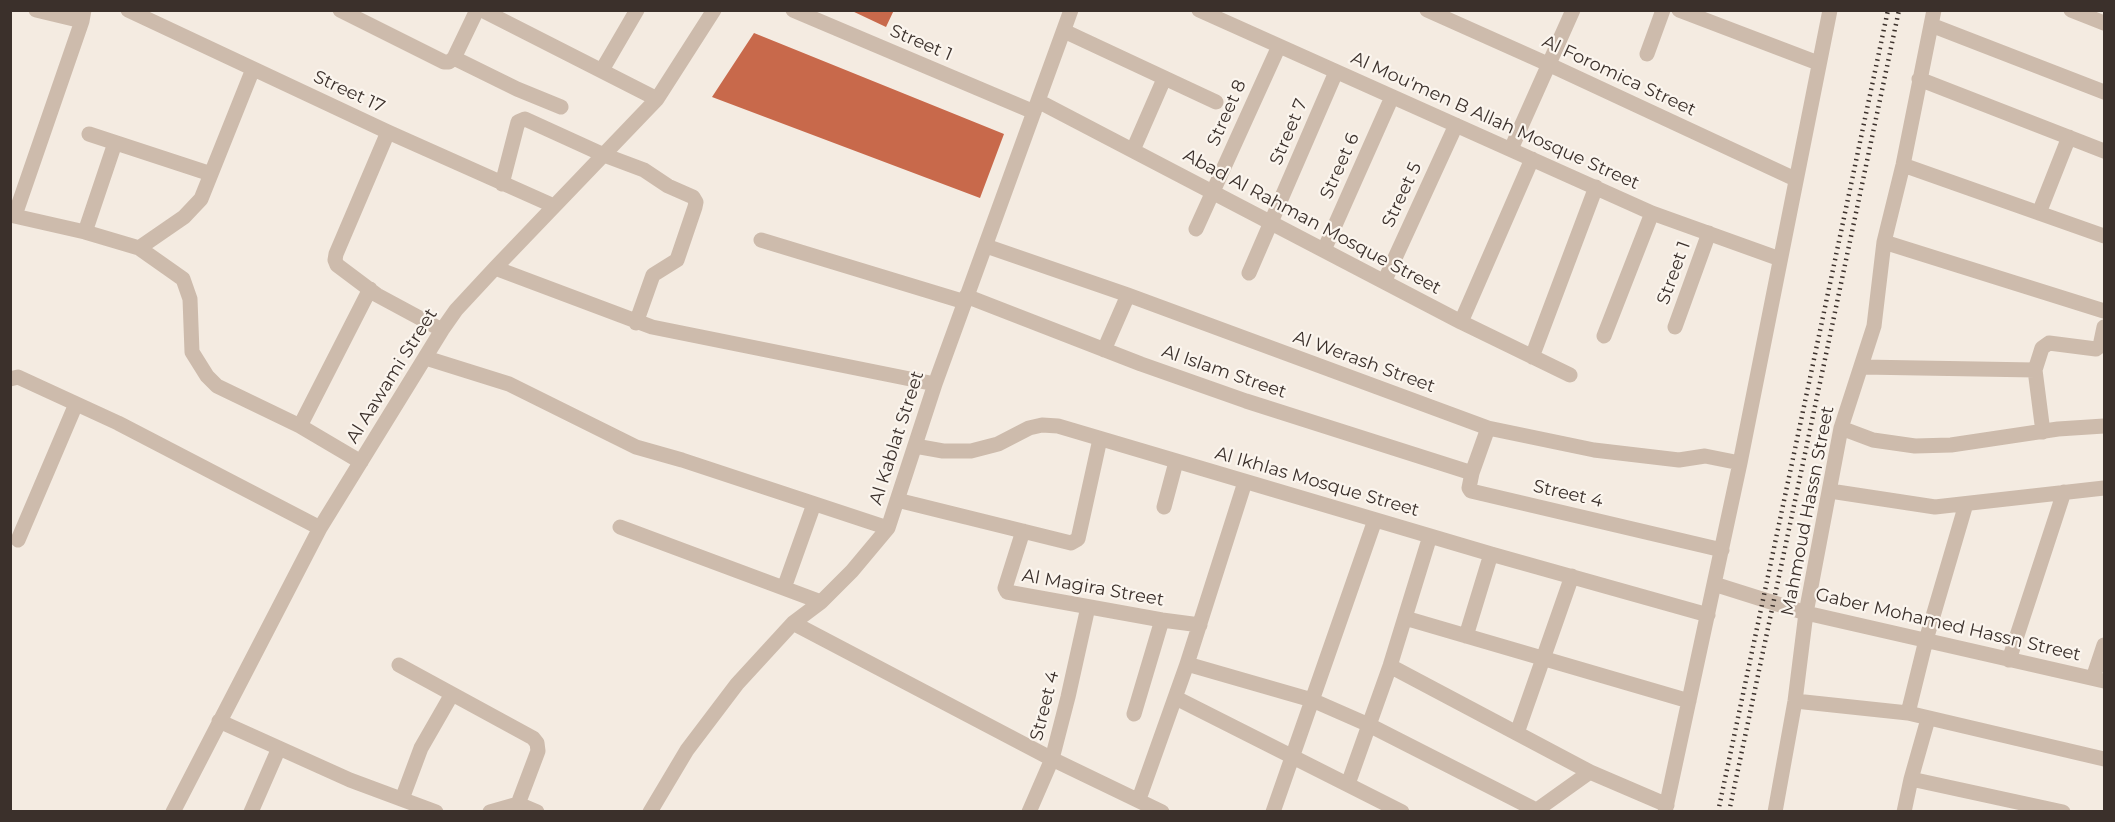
<!DOCTYPE html>
<style>
body{margin:0}
#map{position:relative;width:2115px;height:822px;overflow:hidden;background:#f4ebe1;font-family:Montserrat,sans-serif}
canvas{display:block}
.frame{position:absolute;inset:0;border:12px solid #3b302b;pointer-events:none}
</style>
<div id="map">
<canvas width="2115" height="822"></canvas>
<div class="frame"></div>
</div>
<script>
const c = document.querySelector('canvas').getContext('2d');
c.lineJoin = 'round';
function paint(path, color) { c.fillStyle = color; c.fill(path, 'evenodd'); }
const poly = rows => new Path2D(rows.map(r => 'M' + r).join(''));
function strokePath(path, color, width, dash) { c.strokeStyle = color; c.lineWidth = width; c.lineCap = dash ? 'butt' : 'round'; c.setLineDash(dash || []); c.stroke(path); }
function drawText(font, color, halo, rows, align = 'center') {
  c.font = font + ' Montserrat,sans-serif'; c.lineWidth = 4.5; c.setLineDash([]); c.textBaseline = 'middle'; c.strokeStyle = halo; c.fillStyle = color; for (const [text, x, y, turn = 0] of rows) {
    c.save(); c.translate(x, y); c.rotate((+turn || 0) * Math.PI / 180); c.textAlign = isNaN(turn) ? turn : align; if (halo) c.strokeText(text, 0, 0); c.fillText(text, 0, 0); c.restore();
  }
}
paint(poly([
 [850,10,894,10,886,27],
 [754,33,1004,134,980,198,712,97]
]), '#c8694b');
strokePath(poly([
 [36,10,82,21],
 [128,10,388,132,554,206],
 [340,10,444,62,449,62,454,58,477,10],
 [482,10,657,99],
 [793,10,1034,112],
 [1199,10,1652,213,1780,259],
 [1427,10,1550,65,1795,179],
 [1679,10,1818,63],
 [2071,10,2104,23],
 [1931,25,2104,92],
 [1064,31,1216,102],
 [1647,54,1663,10],
 [454,58,517,89,561,107],
 [602,70,637,10],
 [1919,79,2104,151],
 [1038,101,1461,322,1570,375],
 [388,132,336,254,335,260,337,265,377,295,442,330],
 [89,134,211,174],
 [1511,149,1573,10],
 [1133,150,1164,79],
 [1903,165,2104,236],
 [502,184,518,122,525,119,604,155,644,170,668,186,693,197,696,202,695,207,677,260,653,275,636,323],
 [2039,213,2069,137],
 [10,215,85,232,139,248,183,279,190,299,192,352,207,376,217,386,300,426,361,462],
 [15,215,82,21,84,10],
 [1196,229,1279,46],
 [85,232,115,143],
 [761,240,965,302],
 [1884,242,2104,311],
 [986,246,1128,295,1488,428,1594,450,1679,460,1705,456,1740,463],
 [139,248,184,217,201,199,253,69],
 [1324,250,1392,97],
 [495,268,652,327,935,384],
 [1249,273,1336,72],
 [1384,282,1456,125],
 [966,296,1141,364,1246,401,1472,473],
 [1461,322,1532,159],
 [1675,327,1709,233],
 [1604,336,1652,213],
 [1104,350,1128,295],
 [1532,357,1596,187],
 [426,358,509,384,636,447,682,460,888,528],
 [1862,367,2035,370],
 [10,379,18,377,118,423,320,528],
 [300,426,370,289],
 [1488,428,1472,473,1469,488,1471,491,1722,550],
 [1841,428,1873,440,1915,446,1951,445,2058,429,2104,426],
 [2043,432,2035,370,2042,348,2049,343,2096,349,2100,346,2104,327],
 [915,446,943,451,971,451,998,444,1029,428,1042,425,1058,426,1491,554,1708,615],
 [1830,491,1935,507,2104,488],
 [897,500,1071,543,1078,539,1100,439],
 [1164,507,1176,462],
 [620,527,821,602],
 [1023,531,1005,588,1007,592,1162,620,1200,625],
 [18,540,76,404],
 [1714,584,1806,613,2104,681],
 [784,588,814,504],
 [1405,618,1689,701],
 [793,623,1052,759,1162,812],
 [1466,636,1491,554],
 [2009,660,2064,492],
 [1187,664,1312,700,1369,725,1536,810],
 [399,665,533,738,537,743,538,751,518,804],
 [1390,666,1590,772,1667,805],
 [2093,678,2104,645],
 [1176,698,1402,812],
 [1795,701,1908,713,2104,759],
 [1908,713,1926,640,1966,504],
 [1134,714,1162,620],
 [1928,719,1911,779,2063,812],
 [219,721,350,780,436,812],
 [1517,733,1572,576],
 [1348,784,1390,666,1430,536],
 [402,799,421,748,452,694],
 [1139,799,1187,664,1245,482],
 [173,812,320,528,442,330,456,310,495,268,657,99,714,10],
 [251,812,279,748],
 [490,812,518,804,537,812],
 [650,812,687,750,737,684,793,623,821,602,852,571,888,528,935,384,1071,10],
 [1029,812,1052,759,1068,697,1088,607],
 [1273,812,1375,520],
 [1534,812,1590,772],
 [1665,812,1740,463,1830,10],
 [1775,812,1795,701,1806,613,1841,428,1874,326,1884,242,1903,165,1934,10],
 [1904,812,1911,779]
]), '#cdbbac', 15);
strokePath(poly([
 [1718,812,1888,10],
 [1729,812,1899,10]
]), '#3b302b', 4.5, [1.5, 4.5]);
drawText('18px', '#3b302b', '#fbf5ee', [
 ["Street 1",921,43,23],
 ["Al Foromica Street",1619,76,25],
 ["Street 17",349,92,25],
 ["Street 8",1227,113,-66],
 ["Al Mou'men B Allah Mosque Street",1495,121,24],
 ["Street 7",1289,132,-67],
 ["Street 6",1340,166,-66],
 ["Street 5",1402,195,-65],
 ["Abad Al Rahman Mosque Street",1312,222,28],
 ["Street 1",1674,273,-70],
 ["Al Werash Street",1364,362,20],
 ["Al Islam Street",1224,372,19],
 ["Al Aawami Street",392,376,-58],
 ["Al Kablat Street",897,438,-72],
 ["Al Ikhlas Mosque Street",1317,482,16],
 ["Street 4",1568,494,13],
 ["Mahmoud Hassn Street",1808,511,-79],
 ["Al Magira Street",1093,588,10],
 ["Gaber Mohamed Hassn Street",1948,625,13],
 ["Street 4",1045,706,-76]
]);
</script>
